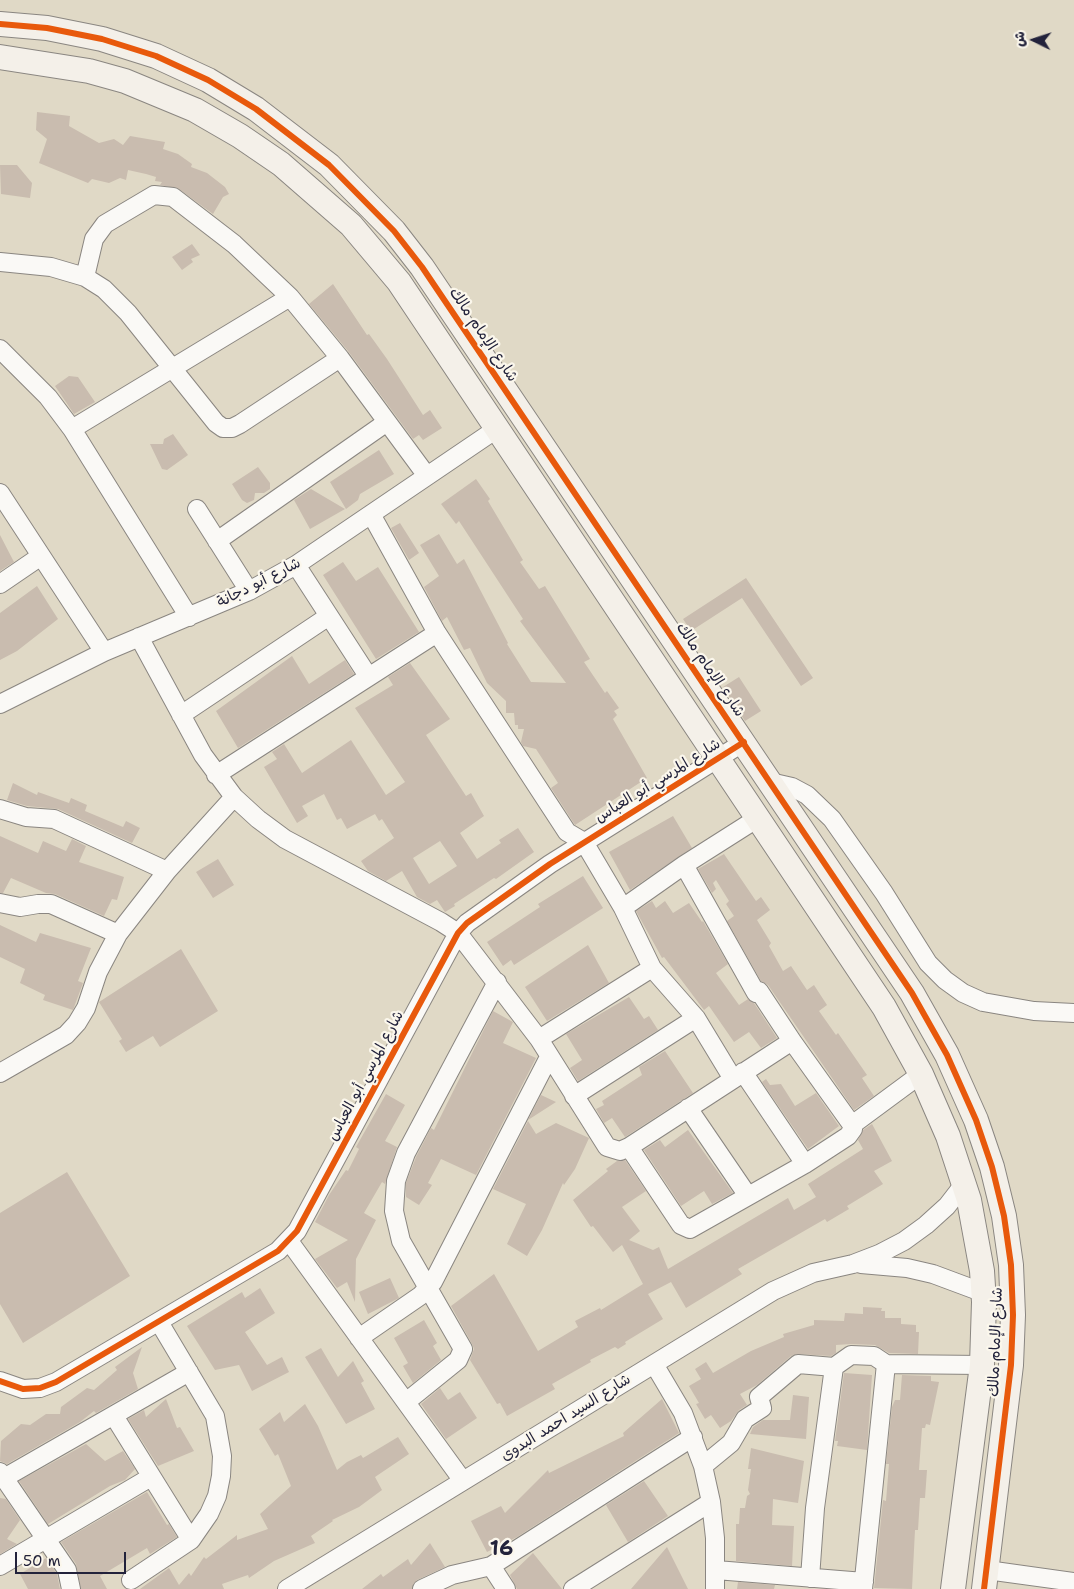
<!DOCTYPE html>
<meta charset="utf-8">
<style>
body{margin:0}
#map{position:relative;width:1074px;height:1589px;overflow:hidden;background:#e0d9c6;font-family:"Shantell Sans","Playpen Sans Arabic",sans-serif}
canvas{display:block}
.north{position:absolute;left:1009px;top:15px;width:50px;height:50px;-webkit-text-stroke:4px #fbf7ec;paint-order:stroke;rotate:274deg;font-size:14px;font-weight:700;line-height:20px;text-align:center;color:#22223b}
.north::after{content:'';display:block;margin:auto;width:18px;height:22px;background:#22223b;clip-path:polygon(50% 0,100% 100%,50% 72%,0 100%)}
.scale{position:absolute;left:15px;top:1552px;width:111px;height:22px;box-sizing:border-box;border:2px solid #22223b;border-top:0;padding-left:6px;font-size:15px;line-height:18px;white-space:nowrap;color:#22223b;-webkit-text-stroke:4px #fbf7ec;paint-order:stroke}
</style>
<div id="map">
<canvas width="1074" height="1589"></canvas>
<div class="north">ش</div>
<div class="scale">50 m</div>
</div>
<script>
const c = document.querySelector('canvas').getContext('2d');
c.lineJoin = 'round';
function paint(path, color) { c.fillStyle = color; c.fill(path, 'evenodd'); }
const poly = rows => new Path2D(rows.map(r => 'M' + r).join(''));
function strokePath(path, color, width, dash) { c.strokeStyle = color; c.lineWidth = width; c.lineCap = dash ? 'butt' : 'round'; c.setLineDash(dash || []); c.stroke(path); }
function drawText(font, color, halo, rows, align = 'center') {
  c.font = font + ' "Shantell Sans","Playpen Sans Arabic",sans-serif'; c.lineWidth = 4.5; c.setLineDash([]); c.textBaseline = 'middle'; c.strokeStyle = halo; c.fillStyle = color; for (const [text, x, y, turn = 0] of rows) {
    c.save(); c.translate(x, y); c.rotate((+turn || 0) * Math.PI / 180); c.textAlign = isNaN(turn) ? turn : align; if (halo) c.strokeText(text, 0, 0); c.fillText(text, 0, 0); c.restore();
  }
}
paint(poly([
 [37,112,70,116,69,126,99,143,114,139,123,145,130,136,165,142,163,149,178,154,192,164,191,167,207,173,225,187,229,194,223,197,213,214,179,189,160,185,162,182,155,181,156,177,146,174,128,170,126,180,120,178,109,183,92,179,88,183,39,163,47,139,36,130],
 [0,165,17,165,32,183,30,198,1,194],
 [192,244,200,255,191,259,193,262,182,270,172,257],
 [333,284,367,335,369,334,387,359,423,415,430,410,442,428,423,440,419,435,413,439,348,351,309,304],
 [69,376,78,377,95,402,74,414,55,386],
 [173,434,188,455,167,470,162,469,150,444,163,444,164,439],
 [379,450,394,474,360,494,358,500,346,509,330,482],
 [258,467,270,483,270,489,264,493,255,493,254,500,247,503,242,500,232,484],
 [476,479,490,499,488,501,523,560,520,562,539,589,545,586,590,659,584,662,605,693,607,691,619,708,614,711,617,715,613,719,647,778,575,825,551,788,558,783,536,749,523,746,521,742,524,729,518,729,518,725,515,725,514,713,506,713,506,701,487,683,470,648,464,650,447,617,442,621,424,587,439,576,420,545,439,534,457,564,464,559,508,643,507,644,531,682,566,683,520,621,523,619,459,521,456,524,441,504],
 [311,489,345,509,310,529,294,500],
 [400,523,419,553,409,560,391,528],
 [0,535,14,562,0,571],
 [343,562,356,581,378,567,419,632,376,659,323,575],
 [746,578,813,678,801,686,742,598,691,631,683,619],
 [37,586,58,619,17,651,0,660,0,613],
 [292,656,309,684,345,660,354,674,238,748,216,711],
 [410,663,450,719,426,735,466,796,471,793,484,816,460,833,477,859,501,843,499,840,518,828,534,852,496,879,494,878,454,904,455,906,445,912,437,900,430,904,417,897,402,871,386,881,368,871,361,861,394,838,382,819,379,821,375,814,347,829,341,818,337,820,324,794,302,806,308,816,297,823,264,767,277,759,272,752,284,744,302,773,351,740,386,795,405,782,355,708,393,685,388,677],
 [440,841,457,866,429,884,413,858],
 [739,677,761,711,745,721,723,687],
 [13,783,37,795,38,792,69,803,71,798,87,805,85,811,123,827,126,821,140,828,132,843,58,809,27,806,7,800],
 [673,816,692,848,630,890,609,852],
 [0,836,38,853,43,841,66,851,72,839,86,846,79,862,124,877,117,900,112,899,104,916,55,894,46,893,11,878,3,893,0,893],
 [724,854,756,901,761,897,770,910,757,920,771,943,769,946,783,971,791,966,807,990,814,985,827,1005,819,1011,836,1035,838,1033,867,1075,862,1078,874,1096,854,1110,768,985,761,981,727,921,734,916,726,904,729,901,716,880,713,883,716,889,712,893,698,869],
 [218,859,234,885,213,898,196,872],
 [583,876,603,908,514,965,511,960,503,966,487,942,540,907,538,904],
 [652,901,656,908,665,901,673,913,689,903,702,922,703,921,728,964,716,973,739,1005,748,999,754,1003,777,1038,761,1048,749,1032,734,1042,709,1006,704,1010,664,957,662,958,636,911],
 [0,925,36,942,40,933,91,948,78,981,83,983,73,1010,43,1000,45,995,20,983,25,969,0,957],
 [588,945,609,983,547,1021,525,987],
 [181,949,218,1011,160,1047,153,1036,126,1052,119,1041,122,1039,99,1002],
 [629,997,644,1019,649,1016,658,1030,578,1081,570,1068,582,1060,566,1034],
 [493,1011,513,1022,503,1043,536,1058,476,1175,441,1159,428,1183,432,1185,419,1205,406,1197,406,1183,416,1157,431,1128,434,1130],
 [665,1051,693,1093,625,1137,612,1118,604,1123,596,1109,604,1105,602,1101,642,1075,639,1067],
 [766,1079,770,1085,781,1084,795,1106,816,1093,839,1126,808,1149,762,1082],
 [386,1094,405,1105,385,1141,397,1147,385,1184,382,1182,364,1213,376,1220,356,1259,355,1302,347,1282,337,1288,315,1259,348,1240,315,1222,329,1195,346,1170,348,1171,359,1149,356,1147],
 [541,1095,556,1102,528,1120],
 [528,1121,536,1134,556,1123,589,1138,575,1169,564,1185,563,1183,542,1230,527,1256,507,1244,526,1204,493,1189],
 [872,1124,892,1161,874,1171,883,1184,847,1206,849,1209,827,1222,825,1219,738,1269,742,1274,686,1308,671,1282,648,1294,663,1319,625,1342,626,1344,618,1349,615,1347,590,1360,591,1362,552,1384,555,1389,507,1416,500,1403,497,1404,470,1360,474,1349,472,1344,451,1306,494,1274,538,1351,578,1327,575,1321,600,1308,601,1310,643,1284,622,1245,613,1252,593,1226,591,1227,573,1200,608,1171,606,1169,617,1161,625,1160,646,1191,622,1207,640,1231,629,1240,653,1250,659,1247,668,1269,788,1198,794,1210,816,1197,808,1184,863,1149,858,1140,863,1130],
 [688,1130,733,1193,712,1204,704,1191,681,1206,644,1150,660,1140,665,1147],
 [67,1172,130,1276,23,1343,0,1304,0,1213],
 [390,1278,399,1298,368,1314,359,1292],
 [260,1288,275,1313,245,1332,267,1365,282,1357,289,1372,252,1391,239,1365,215,1370,187,1326,242,1292,245,1298],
 [863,1307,882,1308,881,1311,885,1311,885,1318,901,1318,901,1324,916,1325,916,1332,919,1332,918,1354,889,1353,875,1345,851,1344,836,1345,836,1353,831,1356,798,1354,791,1356,757,1385,740,1394,747,1405,739,1410,731,1421,720,1428,711,1415,705,1419,696,1404,699,1403,689,1386,701,1379,695,1369,706,1362,713,1373,751,1351,784,1337,783,1334,814,1325,814,1320,844,1321,845,1313,863,1314],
 [424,1320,437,1343,433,1346,441,1360,413,1383,403,1366,408,1363,394,1338],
 [142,1347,133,1373,138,1389,96,1413,94,1411,80,1422,7,1464,0,1461,1,1441,21,1424,30,1425,46,1414,60,1414,61,1407,87,1388,94,1390,117,1370,115,1367],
 [321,1348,338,1377,353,1361,364,1381,361,1383,375,1409,346,1424,305,1357],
 [844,1373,872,1375,867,1450,837,1446,838,1441,835,1441],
 [902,1375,931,1376,931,1381,939,1382,930,1425,926,1424,925,1428,922,1428,919,1470,927,1470,925,1498,920,1498,918,1530,915,1530,912,1589,874,1588,883,1500,886,1501,889,1464,886,1464,892,1407,895,1400,900,1400],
 [440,1388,448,1400,460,1392,477,1418,446,1439,421,1404],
 [793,1395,809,1397,806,1439,750,1434,753,1427,763,1420,790,1420],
 [166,1399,177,1428,180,1427,194,1451,158,1466,128,1419,144,1410,146,1417],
 [662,1399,679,1433,517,1537,487,1552,471,1521,501,1506,505,1513,548,1470,549,1473,624,1436,623,1433],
 [305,1404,318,1426,337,1470,347,1462,361,1455,363,1458,398,1437,409,1454,375,1477,382,1490,359,1507,332,1520,333,1521,311,1536,315,1543,274,1561,249,1578,248,1575,222,1584,224,1589,140,1589,169,1568,179,1585,189,1573,191,1576,204,1557,206,1559,237,1535,237,1540,268,1529,260,1514,291,1486,278,1454,275,1456,259,1429,280,1412,284,1422],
 [86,1444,105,1461,123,1451,135,1469,125,1480,110,1486,48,1524,19,1481],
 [751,1448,804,1461,798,1503,773,1499,772,1525,794,1526,792,1566,736,1561,736,1524,739,1524,740,1508,745,1508,747,1496,750,1494,748,1490,751,1469,748,1469],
 [644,1481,668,1516,628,1542,606,1505],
 [147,1492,167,1525,169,1524,177,1537,150,1554,147,1548,100,1576,107,1589,81,1589,76,1564,61,1542],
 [0,1498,6,1499,20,1520,7,1539,17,1544,0,1554],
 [430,1543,445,1567,417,1580,412,1589,362,1589,381,1574,383,1577,408,1559,411,1565],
 [667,1547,688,1589,631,1589],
 [533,1553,562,1589,517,1589,510,1575],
 [46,1558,57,1574,60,1589,28,1589,20,1574],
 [738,1582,775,1585,774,1589,737,1589]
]), '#c9bcaf');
const street = poly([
 [0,262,51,267,85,277,104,289,128,313,216,423,223,428,232,428,240,424,340,358],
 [85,277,94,239,105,224,154,195,173,197,234,244,290,297,340,358,427,476],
 [0,349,48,397,72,429,189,617],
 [72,429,290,297],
 [0,493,104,652],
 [197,509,249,591],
 [371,514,437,633,567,832,584,842,623,908,652,968,696,1018,733,1079],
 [217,541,387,422],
 [296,565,368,676],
 [0,584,41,556],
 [139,637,203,755,234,797,258,819,285,839,441,922,458,933,539,1039,607,1147,620,1151,629,1147,792,1041],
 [0,704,104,652,249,591,296,565,498,428],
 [181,715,329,616],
 [216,775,437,633],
 [770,782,792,787,807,795,832,819,884,893,928,963,945,980,963,993,983,1002,1034,1011,1074,1013],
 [0,809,26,817,54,819,167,871],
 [684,865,756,993,759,991,792,1041,852,1125],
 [0,903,20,907,38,904,51,904,118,934],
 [623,908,684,865,758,818],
 [539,1039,652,968],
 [743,1072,805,1164],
 [0,1073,66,1035,77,1023,86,1008,98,972,118,934,167,871,234,797],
 [574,1096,696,1018],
 [688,1108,748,1196],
 [629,1147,681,1225,690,1229,805,1164,848,1136,853,1129,852,1125,921,1074],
 [289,1241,463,1481],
 [861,1264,907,1268,933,1274,984,1293],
 [359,1338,420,1296,433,1282,549,1057],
 [654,1364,683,1413,703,1466,711,1502,715,1538,715,1589],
 [0,1381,23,1389,40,1388,56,1382,278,1251,297,1231,458,933,467,923,550,864,744,742],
 [406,1402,458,1360,463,1349,401,1241,394,1211,396,1181,406,1153,497,982],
 [114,1416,191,1540],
 [703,1466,731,1443,745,1419,762,1408,759,1397,798,1364,834,1367,851,1355,874,1356,886,1364,982,1365],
 [0,1472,67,1570,71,1589],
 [4,1478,189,1372],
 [0,1566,151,1477],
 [491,1566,506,1589],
 [716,1570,864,1582],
 [987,1570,1074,1582],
 [810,1578,815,1508,834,1367],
 [131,1580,191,1540,209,1514,217,1496,221,1476,222,1456,215,1416,159,1322],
 [287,1589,773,1291,813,1273,853,1264,879,1254,904,1241,926,1225,947,1206,964,1184],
 [422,1589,452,1575,491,1566,693,1437],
 [573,1589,711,1502],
 [863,1589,886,1364]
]);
const secondary = poly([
 [0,24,47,28,102,39,156,56,208,80,256,109,329,165,394,231,422,267,912,993,947,1055,976,1120,992,1167,1004,1216,1011,1265,1013,1315,1011,1365,984,1589],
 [0,57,89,71,125,81,195,110,240,136,281,164,351,225,399,282,884,1007,921,1074,948,1136,969,1200,982,1271,984,1302,982,1365,953,1589]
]);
strokePath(street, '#8a8681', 20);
strokePath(secondary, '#8a8681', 26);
strokePath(street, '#faf9f6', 18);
strokePath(secondary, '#f4f0e9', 24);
strokePath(poly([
 [0,24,47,28,102,39,156,56,208,80,256,109,329,165,394,231,422,267,912,993,947,1055,976,1120,992,1167,1004,1216,1011,1265,1013,1315,1011,1365,984,1589],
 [0,1381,23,1389,40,1388,56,1382,278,1251,297,1231,458,933,467,923,550,864,744,742]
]), '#e8590c', 6);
drawText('15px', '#22223b', '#fbf7ec', [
 ["شارع الإمام مالك",483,335,56],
 ["شارع أبو دجانة",259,583,-27],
 ["شارع الإمام مالك",710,670,56],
 ["شارع المرسي أبو العباس",658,781,-32],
 ["شارع المرسي أبو العباس",366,1076,-62],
 ["شارع الإمام مالك",996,1342,-88],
 ["شارع السيد احمد البدوى",566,1418,-32]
]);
c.letterSpacing = '1px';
drawText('bold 20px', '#22223b', '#fbf7ec', [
 ["16",502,1550]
]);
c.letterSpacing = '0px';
</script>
